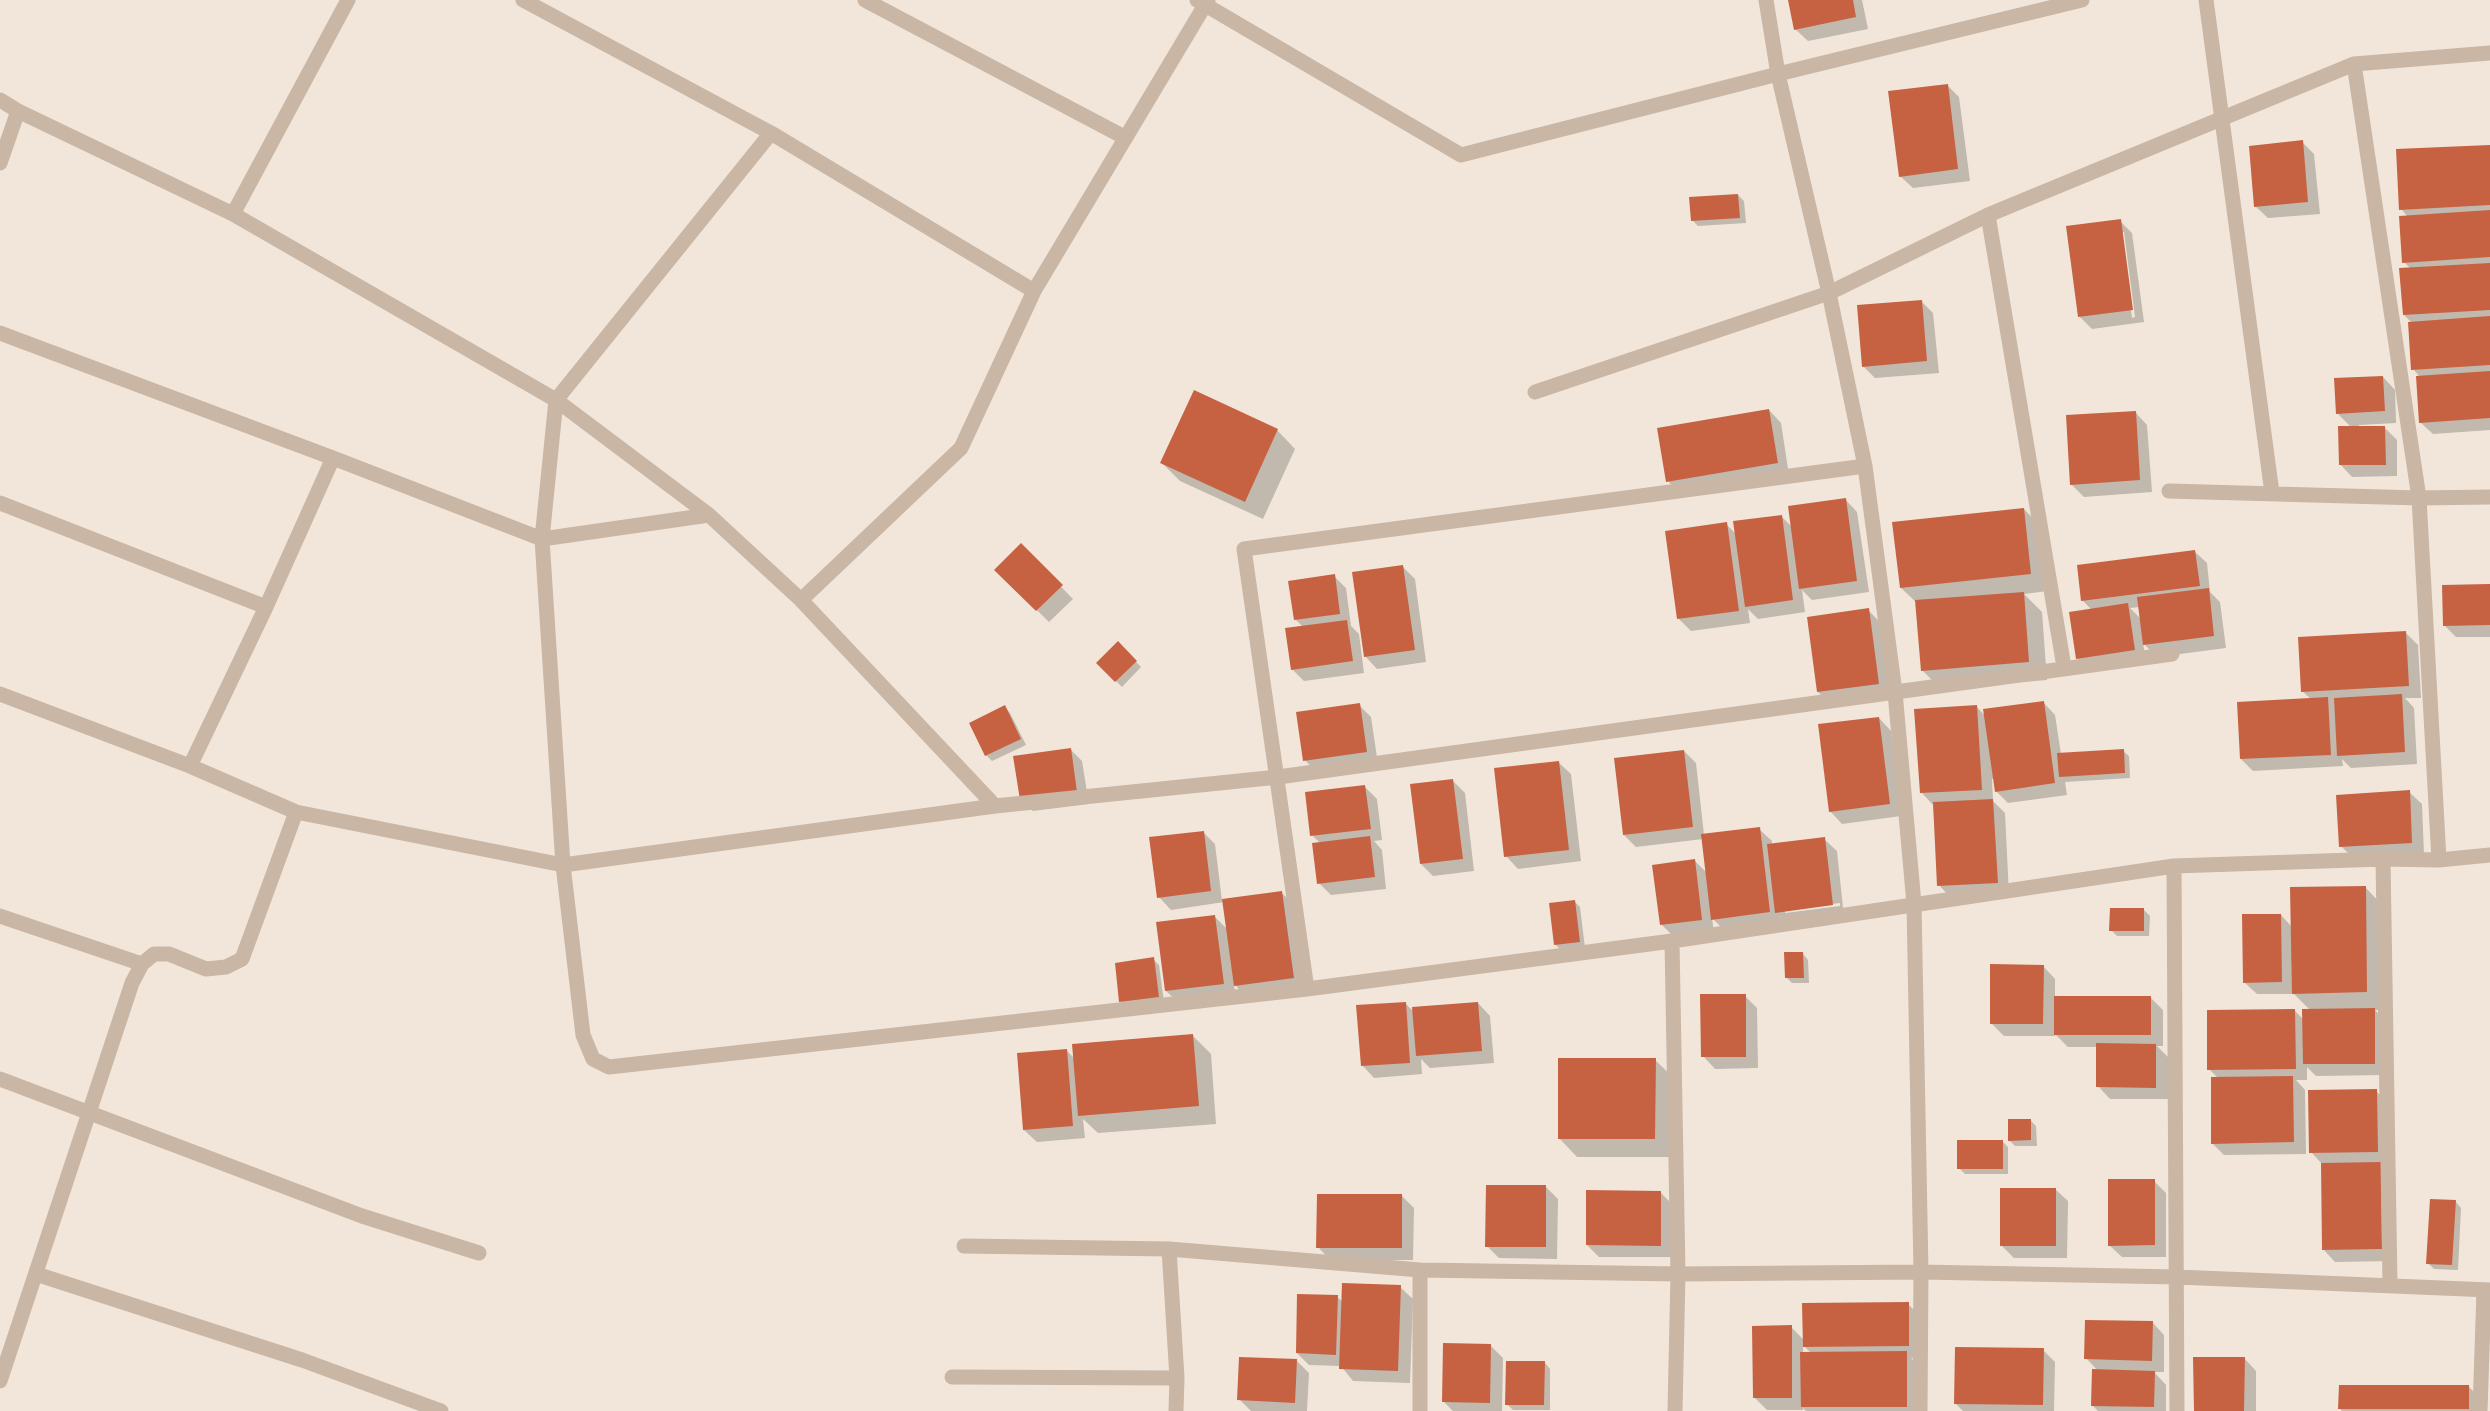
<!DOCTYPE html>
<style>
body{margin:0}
canvas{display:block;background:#f1e6d9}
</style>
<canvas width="2490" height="1411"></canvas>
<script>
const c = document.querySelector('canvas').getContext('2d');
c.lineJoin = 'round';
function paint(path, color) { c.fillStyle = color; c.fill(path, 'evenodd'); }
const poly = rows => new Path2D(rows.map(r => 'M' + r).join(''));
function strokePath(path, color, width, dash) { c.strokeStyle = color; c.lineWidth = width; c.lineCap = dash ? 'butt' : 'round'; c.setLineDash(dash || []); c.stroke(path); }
paint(poly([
 [1790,0,1862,0,1868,29,1808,41,1795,29],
 [1947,85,1959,97,1970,181,1913,188,1900,176],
 [2302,142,2314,154,2320,214,2268,218,2255,206],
 [2490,146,2490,430,2433,434,2420,422,2420,377,2413,369,2412,323,2404,315,2411,269,2404,262,2408,217,2401,209],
 [1738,195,1744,201,1746,223,1698,226,1692,220],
 [2120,221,2132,233,2144,322,2092,329,2080,317],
 [2121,232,2124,232,2135,317,2132,318],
 [1921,301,1933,313,1939,373,1875,378,1863,366],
 [2383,377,2395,390,2396,423,2359,425,2359,428,2384,427,2397,440,2397,476,2352,477,2340,464,2352,428,2337,413],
 [1769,410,1781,423,1789,475,1680,494,1668,481],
 [2135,412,2147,425,2152,492,2084,497,2072,485],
 [1277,430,1295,449,1263,519,1180,481,1162,463],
 [1845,499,1857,512,1869,592,1812,600,1802,590,1805,612,1758,619,1748,609,1750,623,1691,631,1679,619,1726,524,1736,534,1781,516,1792,527],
 [2024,509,2042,528,2048,591,2024,594,2042,612,2047,680,1941,689,1922,670,1917,603,1901,588],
 [1021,546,1073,599,1049,622,996,570],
 [2194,551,2207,563,2210,592,2220,602,2226,648,2157,657,2143,643,2146,662,2090,671,2078,659,2071,613,2092,610,2082,600],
 [2140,607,2141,619,2130,608],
 [1403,567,1415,579,1426,662,1377,669,1365,656],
 [1334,576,1346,588,1351,626,1359,634,1364,673,1304,681,1292,669,1303,627,1295,619],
 [2490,586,2490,637,2456,637,2444,625],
 [1868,610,1880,622,1890,695,1831,704,1818,692],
 [2406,633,2418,645,2421,698,2405,698,2414,708,2417,764,2351,768,2342,759,2343,766,2253,771,2241,759,2311,699,2302,691],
 [1118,643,1141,667,1122,687,1098,663],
 [2043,702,2055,715,2061,754,2123,751,2129,756,2130,778,2065,782,2067,795,2008,803,1996,791,1994,779,1992,779,1993,801,2005,813,2009,895,1951,898,1939,885,1933,805,1921,792,1977,707,1985,716],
 [1359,705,1371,717,1378,764,1317,773,1305,760],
 [1005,707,1010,713,1026,745,992,761,986,755],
 [1879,718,1891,731,1901,816,1842,824,1830,811],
 [1070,749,1082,761,1089,804,1033,811,1021,799],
 [1684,751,1696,763,1704,835,1759,829,1772,841,1772,845,1824,839,1837,851,1844,917,1789,924,1780,916,1782,924,1725,931,1712,918,1714,932,1673,936,1661,924,1695,861,1707,873,1703,839,1636,847,1624,835],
 [1840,903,1840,906,1785,913,1785,910],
 [1558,762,1571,774,1581,861,1518,869,1506,856],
 [1452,780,1465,793,1474,871,1433,876,1421,864],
 [1365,787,1377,799,1382,840,1374,841,1382,850,1386,889,1331,895,1319,883,1321,844,1312,835],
 [2409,792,2422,804,2424,855,2353,858,2341,846],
 [1203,832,1215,844,1222,901,1282,893,1294,905,1305,990,1247,997,1234,984,1235,995,1179,1003,1166,991,1214,916,1228,930,1224,902,1171,910,1159,897],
 [2365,887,2383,906,2384,1010,2375,1010,2386,1022,2387,1075,2316,1076,2307,1067,2307,1080,2296,1080,2305,1090,2306,1154,2224,1155,2212,1143,2219,1079,2209,1069,2295,1011,2304,1020,2310,1010,2294,994,2257,994,2244,982,2281,915,2292,927],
 [1574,901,1580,907,1585,948,1561,950,1555,944],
 [2144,910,2150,916,2149,936,2117,936,2111,930],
 [1803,954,1808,960,1809,983,1792,983,1786,977],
 [1153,959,1159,965,1164,1002,1126,1007,1121,1001],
 [2043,966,2055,979,2055,997,2151,998,2163,1010,2163,1046,2157,1046,2168,1057,2168,1099,2110,1099,2098,1086,2098,1047,2068,1047,2055,1034,2055,1036,2004,1036,1991,1023],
 [1745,996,1757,1008,1758,1068,1715,1069,1703,1056],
 [1405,1003,1414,1012,1478,1003,1490,1016,1494,1063,1430,1068,1421,1059,1422,1074,1374,1078,1362,1065],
 [1192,1035,1211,1054,1216,1124,1098,1133,1083,1119,1085,1138,1037,1142,1024,1130,1067,1051,1075,1059],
 [1655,1060,1674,1078,1673,1157,1577,1157,1559,1138],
 [2376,1091,2388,1103,2394,1261,2335,1262,2323,1249,2322,1164,2311,1152],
 [2031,1121,2036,1126,2037,1146,2015,1146,2009,1140],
 [2002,1141,2008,1147,2008,1174,1965,1174,1959,1168],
 [2154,1181,2166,1193,2166,1257,2122,1257,2109,1245],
 [1546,1187,1558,1199,1557,1259,1499,1258,1487,1246],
 [2055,1189,2068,1201,2067,1258,2014,1258,2002,1246],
 [1660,1192,1673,1205,1672,1257,1599,1257,1587,1245],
 [1401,1195,1414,1208,1413,1260,1330,1260,1318,1247],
 [2456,1202,2461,1208,2458,1270,2434,1269,2428,1263],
 [1400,1287,1413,1299,1410,1383,1353,1381,1341,1366,1309,1365,1297,1353,1337,1297,1343,1302],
 [1908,1304,1920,1316,1920,1358,1911,1358,1918,1365,1918,1411,1806,1411,1803,1408,1803,1410,1767,1410,1755,1398,1791,1327,1804,1340],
 [1803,1345,1811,1353,1803,1353],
 [2152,1322,2164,1335,2164,1372,2154,1372,2166,1385,2166,1411,2098,1411,2092,1405,2098,1371,2086,1358],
 [1491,1346,1503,1358,1502,1411,1453,1411,1444,1402],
 [2043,1350,2055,1362,2054,1411,1963,1411,1955,1403],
 [2244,1358,2256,1371,2256,1411,2195,1411],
 [1297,1361,1309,1373,1307,1411,1251,1411,1239,1399],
 [1545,1363,1550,1369,1550,1410,1513,1410,1507,1404],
 [2469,1387,2481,1399,2481,1411,2342,1411,2340,1409]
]), '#0003');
paint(poly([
 [1788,0,1853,0,1856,17,1794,30],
 [1948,84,1958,169,1899,177,1888,91],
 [2303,140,2308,202,2254,207,2249,146],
 [2490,145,2490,205,2399,210,2396,149],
 [1738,194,1740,218,1691,221,1689,197],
 [2490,210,2490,257,2402,263,2399,216],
 [2121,219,2133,310,2078,317,2066,226],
 [2490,263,2490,310,2403,315,2399,268],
 [1922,300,1927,361,1862,367,1857,305],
 [2490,316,2490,365,2411,370,2408,322],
 [2490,371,2490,418,2419,423,2416,376],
 [2383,376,2385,411,2336,414,2334,378],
 [1194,390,1278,429,1245,502,1160,463],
 [1769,409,1778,463,1666,482,1657,428],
 [2136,411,2140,480,2070,485,2066,415],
 [2338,426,2385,426,2386,465,2339,465],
 [1846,498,1857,581,1799,589,1788,506],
 [2024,508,2031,574,1900,588,1892,522],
 [1782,515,1793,600,1745,607,1733,521],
 [1727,522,1739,611,1677,619,1665,531],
 [1021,543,1063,585,1036,611,994,570],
 [2195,550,2200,586,2081,601,2077,565],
 [1403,565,1415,650,1364,657,1352,572],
 [1335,574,1340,614,1294,620,1288,581],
 [2490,584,2490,625,2443,626,2442,585],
 [2209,588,2214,636,2143,645,2137,597],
 [2024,592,2029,662,1921,671,1915,600],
 [2128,603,2135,650,2076,659,2069,612],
 [1869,608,1879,684,1817,692,1807,617],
 [1347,620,1353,661,1291,670,1285,628],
 [2406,631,2409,686,2301,692,2298,637],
 [1118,641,1137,661,1115,682,1096,663],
 [2402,694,2405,752,2337,756,2334,698],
 [2328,697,2331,755,2240,759,2237,702],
 [2044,701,2055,783,1995,792,1983,709],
 [1360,703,1367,752,1303,761,1296,712],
 [1005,705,1021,739,985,756,969,723],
 [1977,705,1982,790,1920,793,1914,709],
 [1879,717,1890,804,1829,812,1818,724],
 [1071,748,1077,792,1020,800,1013,756],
 [2124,749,2125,773,2059,777,2057,753],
 [1684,750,1693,827,1623,835,1614,758],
 [1559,761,1569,850,1504,857,1494,768],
 [1453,779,1463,859,1420,864,1410,784],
 [1365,785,1371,829,1310,836,1305,792],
 [2410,790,2412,843,2339,847,2336,795],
 [1993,799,1998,883,1937,886,1933,802],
 [1760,827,1770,912,1711,920,1701,834],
 [1204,831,1211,891,1157,898,1149,837],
 [1370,836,1375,877,1317,884,1312,843],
 [1825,837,1833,905,1775,913,1767,844],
 [1695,859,1702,920,1660,925,1652,865],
 [2366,886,2367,992,2292,994,2290,887],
 [1282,891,1294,978,1234,986,1222,899],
 [1575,900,1580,942,1554,945,1549,903],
 [2110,908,2144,908,2144,931,2109,931],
 [2242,914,2281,914,2282,982,2243,983],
 [1215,915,1224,984,1165,991,1156,922],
 [1784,952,1803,952,1804,978,1785,978],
 [1154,957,1159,997,1119,1002,1115,963],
 [1990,964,2044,965,2043,1024,1990,1024],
 [1700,994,1746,994,1746,1057,1701,1057],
 [2054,996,2151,996,2151,1035,2054,1035],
 [1406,1002,1410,1063,1361,1066,1356,1005],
 [1478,1002,1482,1051,1416,1056,1412,1007],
 [2375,1008,2375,1064,2303,1064,2302,1009],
 [2295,1009,2296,1069,2207,1070,2207,1010],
 [1193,1034,1199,1106,1078,1116,1072,1044],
 [2096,1043,2156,1044,2156,1088,2096,1087],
 [1067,1049,1073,1126,1023,1130,1017,1053],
 [1558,1058,1656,1058,1655,1139,1558,1139],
 [2293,1076,2294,1142,2211,1144,2211,1077],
 [2377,1089,2378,1152,2309,1153,2308,1090],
 [2008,1119,2031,1119,2031,1140,2008,1141],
 [1957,1140,2003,1140,2003,1169,1957,1169],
 [2381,1162,2382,1249,2322,1250,2321,1163],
 [2108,1179,2155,1179,2155,1245,2108,1246],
 [1486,1185,1546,1185,1546,1247,1485,1247],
 [2000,1188,2056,1188,2056,1246,2000,1246],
 [1586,1190,1661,1191,1661,1246,1586,1245],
 [1317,1194,1402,1194,1402,1248,1316,1248],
 [2430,1199,2456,1200,2452,1265,2426,1264],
 [1342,1283,1401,1285,1398,1371,1339,1369],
 [1297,1294,1338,1295,1336,1355,1296,1353],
 [1909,1302,1909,1346,1803,1347,1802,1303],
 [2085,1320,2153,1321,2152,1361,2084,1359],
 [1792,1325,1792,1398,1753,1398,1752,1326],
 [1443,1343,1491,1344,1490,1403,1442,1402],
 [1955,1347,2044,1348,2043,1405,1954,1404],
 [1907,1351,1907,1407,1801,1407,1800,1352],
 [1239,1357,1297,1359,1295,1403,1237,1400],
 [2193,1357,2245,1357,2244,1411,2194,1411],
 [1506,1361,1545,1361,1544,1405,1505,1405],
 [2092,1369,2155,1371,2154,1407,2091,1406],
 [2339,1385,2469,1385,2469,1409,2338,1409]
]), '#c66242');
strokePath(poly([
 [523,0,771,133,1034,291],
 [865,0,1124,137],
 [1197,0,1461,155,1778,74,1766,0],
 [2206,0,2272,493],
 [2354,64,2419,498,2439,860],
 [0,100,18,111,0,163],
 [18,111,233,214,556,400,709,515,801,600,995,806],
 [771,133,556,400,542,539,563,865,583,1035,593,1059,609,1067,1307,989,1672,941,2174,866,2383,859,2439,860,2490,855],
 [233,214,348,0],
 [1988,215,2064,667],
 [0,333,333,458,542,539,709,515],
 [1535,392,1829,293,1988,215,2354,64,2490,53],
 [2169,491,2419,498,2490,497],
 [0,503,266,607],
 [801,600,961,448,1034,291,1208,0],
 [0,694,190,766,296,812,242,959,226,967,206,969,169,954,154,954,142,964,132,983,0,1381],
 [190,766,266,607,333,458],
 [296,812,563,865,995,806,1278,777,2172,654],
 [2383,859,2390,1284],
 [2174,866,2177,1411],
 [0,916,142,964],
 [1672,941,1678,1274,1675,1411],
 [1307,989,1244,549,1865,466],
 [0,1079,362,1216,479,1253],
 [964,1246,1169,1249,1177,1378,1176,1411],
 [1169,1249,1420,1270,1678,1274,1921,1272,2177,1277,2490,1290],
 [1420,1270,1420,1411],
 [36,1274,302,1360,441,1411],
 [952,1377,1177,1378],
 [1920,1411,1921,1272,1914,904,1895,692,1865,466,1829,293,1778,74,2082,0],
 [2480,1411,2484,1290]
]), '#c9b6a5', 15);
</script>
